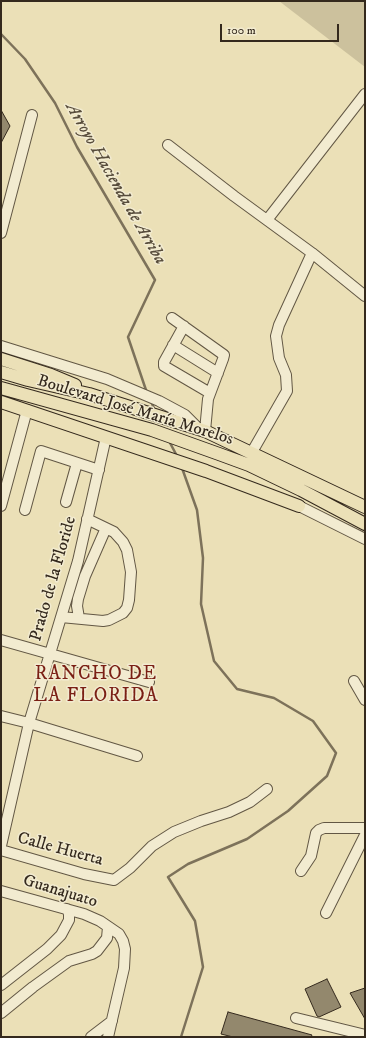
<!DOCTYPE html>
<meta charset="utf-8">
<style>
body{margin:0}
#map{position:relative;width:366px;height:1038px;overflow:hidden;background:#ebe0b7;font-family:"IM FELL DW Pica",serif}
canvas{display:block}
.frame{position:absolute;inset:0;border:2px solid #34291d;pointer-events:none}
.scale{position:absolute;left:220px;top:24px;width:119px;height:18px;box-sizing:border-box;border:2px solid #34291d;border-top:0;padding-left:5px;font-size:12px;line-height:14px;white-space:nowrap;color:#34291d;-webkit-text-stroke:3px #f2ebd0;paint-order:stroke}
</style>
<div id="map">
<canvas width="366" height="1038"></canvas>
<div class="frame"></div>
<div class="scale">100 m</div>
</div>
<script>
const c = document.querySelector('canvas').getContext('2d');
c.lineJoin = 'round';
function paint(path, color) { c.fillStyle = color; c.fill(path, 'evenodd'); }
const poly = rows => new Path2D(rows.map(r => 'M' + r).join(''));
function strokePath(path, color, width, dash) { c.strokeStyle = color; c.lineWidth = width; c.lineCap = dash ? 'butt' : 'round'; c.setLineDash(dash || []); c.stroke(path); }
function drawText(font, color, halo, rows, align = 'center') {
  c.font = font + ' "IM FELL DW Pica",serif'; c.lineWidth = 3; c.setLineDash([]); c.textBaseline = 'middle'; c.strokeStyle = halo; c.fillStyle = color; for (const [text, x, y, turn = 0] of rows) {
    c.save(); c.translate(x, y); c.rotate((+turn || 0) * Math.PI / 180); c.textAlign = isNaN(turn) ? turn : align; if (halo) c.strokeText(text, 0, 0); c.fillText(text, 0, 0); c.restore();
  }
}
paint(poly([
 [279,1,365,1,365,67]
]), '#ccc19d');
strokePath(poly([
 [1,34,25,59,55,103,77,147,155,280,128,337,147,393],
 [151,401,155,411],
 [169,441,177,456],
 [181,1037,203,967,195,921,168,877,188,864,247,839,288,811,327,776,336,753,313,721,274,698,237,689,214,661,201,604,203,558,197,510,182,468]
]), '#7d725a', 2.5);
const building = poly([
 [1,110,10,126,1,143,1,110],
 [327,979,341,1007,319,1017,317,1016,305,989,327,979],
 [365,988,365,1019,350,993,365,988],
 [228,1012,312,1035,311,1037,233,1037,221,1034,228,1012]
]);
paint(building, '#93886d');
strokePath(building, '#34291d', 1);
const minor = poly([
 [168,145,234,196,312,253,365,296],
 [267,220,365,94],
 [1,233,32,115],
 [172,318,224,355,223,359,208,399,205,431],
 [184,326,164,362,164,366,210,393],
 [173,345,218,373],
 [1,346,107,379,159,401,185,415,200,430],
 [252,452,287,391,286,375,279,358,276,336,279,325,312,253],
 [66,502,77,463],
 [1,506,27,410],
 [299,506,365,539],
 [25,510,41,451,99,470],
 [61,617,103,621,109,620,123,613,127,608,129,600,131,572,127,550,123,542,114,532,87,519],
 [79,618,77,606,78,599,85,576,106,528],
 [1,640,149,682],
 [354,681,365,700],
 [1,716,29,723,137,756],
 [1,846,29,723,78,561,106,437],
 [1,850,84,874,114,880,130,868,152,846,174,832,201,821,229,812,250,802,267,789],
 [301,871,311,856,316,833,319,830,324,828,365,828],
 [1,891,84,914,100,921,119,934,123,941,125,949,124,968,108,1037],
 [326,913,365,835],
 [1,985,47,949,61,935,69,920,69,914,67,909],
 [1,1013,33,987,69,961,92,954,97,951,107,938,108,927],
 [296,1018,365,1035],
 [91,1037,112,1021]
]);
const major = poly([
 [1,359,51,375,75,385],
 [1,372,28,380,89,394,205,431,365,507],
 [1,388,152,430,219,454,249,465,301,490,365,524],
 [1,402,206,471,299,506]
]);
strokePath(minor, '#625744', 12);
strokePath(major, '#34291d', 14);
strokePath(minor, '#f2ebd0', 10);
strokePath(major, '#ebe0b7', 12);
drawText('17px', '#34291d', '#f2ebd0', [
 ["Boulevard José María Morelos",135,411,17],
 ["Prado de la Floride",54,579,-74],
 ["Calle Huerta",60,850,15],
 ["Guanajuato",60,892,17]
]);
drawText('italic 18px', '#584d3c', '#f2ebd0', [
 ["Arroyo Hacienda de Arriba",115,184,60]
]);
c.letterSpacing = '1px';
drawText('19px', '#7a1f14', '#f2ebd0', [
 ["RANCHO DE",96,675],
 ["LA FLORIDA",96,697]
]);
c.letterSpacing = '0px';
</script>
